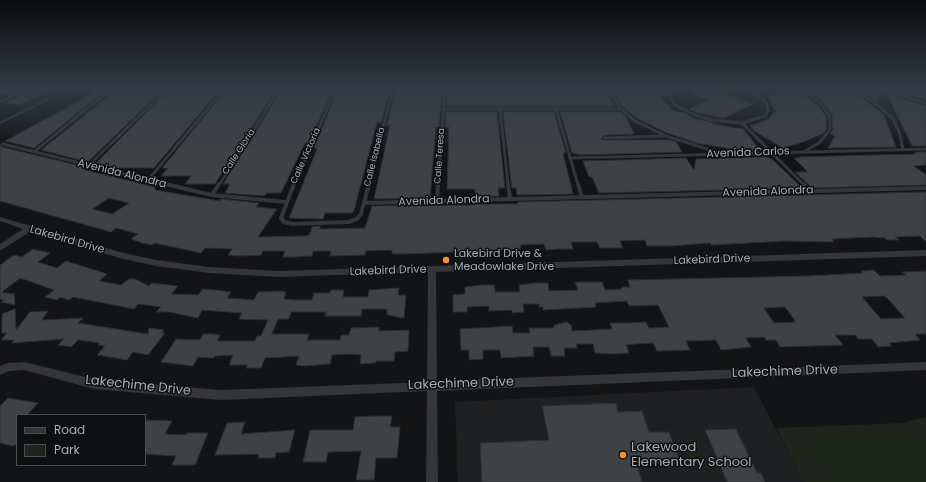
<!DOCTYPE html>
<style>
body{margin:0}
#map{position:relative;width:926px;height:482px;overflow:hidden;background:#131415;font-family:Poppins,sans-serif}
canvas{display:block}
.legend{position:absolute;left:16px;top:414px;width:130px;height:52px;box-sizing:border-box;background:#0e0f10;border:1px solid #4a4e52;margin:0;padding:5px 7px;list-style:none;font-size:12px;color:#a5adb6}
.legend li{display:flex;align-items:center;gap:8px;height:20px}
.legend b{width:20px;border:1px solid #4a4e52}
</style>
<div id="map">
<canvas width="926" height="482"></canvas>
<ul class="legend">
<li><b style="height:5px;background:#34363a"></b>Road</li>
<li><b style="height:11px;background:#1e251d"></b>Park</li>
</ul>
</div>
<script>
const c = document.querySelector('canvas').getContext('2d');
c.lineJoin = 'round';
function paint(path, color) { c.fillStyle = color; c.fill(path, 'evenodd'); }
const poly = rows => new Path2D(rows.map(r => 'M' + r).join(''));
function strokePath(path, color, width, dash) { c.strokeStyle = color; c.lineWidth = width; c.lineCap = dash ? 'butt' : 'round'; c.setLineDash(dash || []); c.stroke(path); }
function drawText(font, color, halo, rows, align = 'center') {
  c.font = font + ' Poppins,sans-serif'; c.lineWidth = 3; c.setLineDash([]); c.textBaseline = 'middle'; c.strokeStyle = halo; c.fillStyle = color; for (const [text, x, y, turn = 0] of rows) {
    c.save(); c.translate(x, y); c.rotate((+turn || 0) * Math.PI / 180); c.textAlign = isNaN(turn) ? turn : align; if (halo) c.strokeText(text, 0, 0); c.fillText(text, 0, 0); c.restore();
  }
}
paint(poly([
 [754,387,803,482,458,482,455,402]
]), '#1f2022');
paint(poly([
 [926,417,926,482,803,482,776,428,902,423],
 [697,440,700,442,709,461,709,465,705,469,699,469,693,464,681,445,681,442,683,441]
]), '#1e251d');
strokePath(poly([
 [0,123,70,88]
]), '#293539', 2.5);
const building = poly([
 [0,88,24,88,9,95,0,93,0,88],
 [33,88,53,88,20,105,5,103,31,91,33,88],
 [119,88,164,88,88,162,41,150,119,88],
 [171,88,221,88,154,168,111,168,95,164,171,88],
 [228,88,277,88,215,184,185,184,191,176,161,176,168,168,162,168,228,88],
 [283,88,333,88,308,145,305,143,281,193,267,193,264,196,225,193,230,184,223,184,283,88],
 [339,88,390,89,381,123,377,122,354,211,352,213,325,213,323,219,289,218,317,149,314,147,339,88],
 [412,88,442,90,439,127,436,126,430,198,374,199,390,125,387,125,396,89,412,88],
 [455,88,602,88,604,90,609,91,610,98,615,106,447,106,448,90,455,90,455,88],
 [618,88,625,88,628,91,660,96,672,110,680,113,682,112,696,119,714,123,712,124,743,129,760,150,743,151,697,143,665,132,637,118,623,107,616,96,615,91,618,91,618,88],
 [701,88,711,88,753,104,724,118,698,113,689,109,708,100,690,93,701,88],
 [770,88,795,88,796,90,818,105,826,117,827,128,824,133,803,142,783,148,754,131,750,126,769,119,774,112,778,113,772,106,769,95,784,95,770,88],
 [803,88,850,88,884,115,896,147,828,148,835,136,830,134,833,129,832,115,822,101,803,88],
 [858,88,874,88,876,91,885,94,877,97,880,103,858,88],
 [886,88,907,88,926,94,926,100,886,88],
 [96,92,102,93,34,148,5,141,96,92],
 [887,94,926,106,926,146,912,146,887,94],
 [446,112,497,112,505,188,498,188,499,196,475,197,475,189,447,189,449,127,445,127,446,112],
 [503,112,554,112,566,153,563,153,573,194,517,195,516,188,512,188,511,182,503,112],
 [560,112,620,112,626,117,634,134,604,135,601,138,602,140,669,140,676,142,682,152,580,155,572,153,560,112],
 [0,144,2,147,85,167,85,170,155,187,155,190,220,201,221,199,259,203,256,207,277,209,258,237,304,236,309,235,312,227,320,226,320,229,365,228,372,206,475,205,475,204,518,204,517,202,926,192,926,242,920,236,895,237,899,240,887,240,885,238,873,237,832,239,834,242,785,241,711,245,710,243,672,246,647,246,645,240,620,241,623,248,600,248,597,242,571,242,573,249,557,249,546,250,544,244,520,245,521,249,506,250,405,254,392,254,392,250,366,251,365,255,330,256,331,251,313,251,312,256,295,257,283,257,285,251,263,251,261,255,239,256,228,255,232,249,205,248,201,253,154,243,152,245,142,243,131,239,138,234,116,228,111,232,0,201,0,144],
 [109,198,129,203,112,214,92,209,109,198],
 [915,152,926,152,926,165,914,166,926,175,926,185,812,188,795,172,808,172,794,158,800,158,798,157,916,154,915,152],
 [766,157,772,159,802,188,599,193,592,177,589,177,583,161,686,158,694,170,696,159,766,157],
 [33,249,50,253,38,262,57,268,66,261,107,274,99,281,121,285,129,279,135,279,149,286,152,283,178,286,171,294,198,295,203,289,215,290,231,292,227,298,254,300,258,292,280,291,286,292,284,299,297,300,312,300,314,293,330,293,331,290,344,290,343,297,368,297,369,290,399,288,398,295,406,295,404,318,387,315,387,309,362,309,361,316,325,316,326,312,291,312,289,319,278,319,272,334,309,334,307,340,340,340,341,335,349,335,351,328,379,327,379,331,409,330,408,351,395,352,394,361,376,361,376,363,360,364,361,355,350,354,332,355,330,364,305,366,296,365,299,356,265,358,261,368,246,368,247,365,229,365,233,355,215,356,214,358,198,357,193,366,161,362,176,339,200,340,203,334,213,334,220,335,217,341,255,341,257,336,261,336,268,320,239,319,242,313,202,310,198,318,169,312,156,312,161,307,138,304,134,309,73,297,69,300,60,297,57,300,45,297,54,290,20,278,2,292,12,294,14,293,15,305,1,302,4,300,0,299,0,265,14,255,22,257,33,249],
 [874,270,880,276,906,275,902,272,926,271,926,334,915,334,920,340,889,343,892,346,878,347,872,339,858,339,855,335,835,335,843,345,780,347,776,340,766,340,764,337,746,338,751,347,721,350,716,340,686,341,690,350,657,351,653,343,636,344,626,345,629,353,614,354,595,353,593,344,576,344,577,348,564,348,565,356,551,356,549,347,533,347,534,356,501,358,500,350,483,350,483,359,469,360,469,350,461,350,460,329,512,326,513,333,530,333,529,328,554,328,554,325,567,322,571,325,572,331,612,329,610,323,628,323,646,322,649,328,669,327,658,305,629,306,627,301,595,303,596,307,543,310,543,307,539,307,539,304,523,304,524,312,512,313,512,310,489,311,489,306,467,307,467,312,453,312,453,295,465,294,465,287,480,285,494,285,495,292,520,292,519,285,535,283,548,283,549,291,578,290,575,282,602,282,605,290,622,289,622,287,630,287,628,280,809,276,863,273,861,271,874,270],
 [884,296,888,299,905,318,881,319,862,297,884,296],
 [785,307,796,322,774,323,764,308,785,307],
 [15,309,16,330,30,312,48,311,42,320,83,318,78,323,148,334,149,328,156,329,164,330,162,333,165,333,148,355,133,352,127,360,97,355,105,346,98,345,100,343,78,340,71,347,58,345,64,339,12,343,14,340,1,340,7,333,2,333,2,314,15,309],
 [8,398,38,403,27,415,17,415,17,443,14,446,0,443,0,406,8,398],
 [616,403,618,412,642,411,649,432,669,432,679,459,659,460,660,463,637,464,642,482,482,482,480,443,549,440,542,406,616,403],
 [375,416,392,416,390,427,400,427,397,458,376,458,374,480,356,480,361,451,328,452,326,462,303,462,310,430,353,430,355,417,375,416],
 [145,420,172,421,165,434,185,435,187,433,208,433,195,465,172,465,176,456,145,454,145,420],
 [245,422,241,434,295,430,289,452,276,453,275,458,258,458,259,454,215,455,227,423,245,422],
 [736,429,757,473,761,473,765,482,727,482,705,430,736,429]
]);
paint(building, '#3f4245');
strokePath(building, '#2d2e31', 1);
strokePath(poly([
 [612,88,613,97,621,109,635,121,666,136,720,153],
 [628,88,669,94],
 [673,88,669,94,675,105,697,116,712,120,742,123,765,116,768,111,767,104,760,97,741,88],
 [798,88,820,103,829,116,830,122,830,129,826,135,819,143,805,151],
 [853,88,875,103,893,119,900,134,903,150],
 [877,88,926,103],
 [753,93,765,88],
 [0,102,30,88],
 [443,109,621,109],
 [500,109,508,185],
 [556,109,578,185],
 [742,123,804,185],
 [604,138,664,136],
 [3,144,169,185],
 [34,152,112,88],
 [571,158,926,149],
 [89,165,168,88],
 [148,180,225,88],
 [219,185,280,88],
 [294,185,336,88],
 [368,185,393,88],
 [438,185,445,88]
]), '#34363a', 3);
strokePath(poly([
 [165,184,212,195,286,202],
 [294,184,281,218,284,222,292,224,348,222,357,219,361,214,369,184],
 [508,184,510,199],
 [578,184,582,197],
 [803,184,810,191],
 [212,195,219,184],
 [437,201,438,184],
 [364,203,926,188]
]), '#34363a', 4);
paint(poly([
 [0,217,120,252,156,260,209,267,278,271,926,250,926,256,436,272,437,381,926,362,926,370,437,391,438,482,426,482,427,391,221,400,94,389,24,370,9,371,0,375,0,366,8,363,24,362,94,379,221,390,427,382,428,272,278,277,209,273,156,266,119,258,31,231,0,251,0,244,23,229,0,221,0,217]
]), '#34363a');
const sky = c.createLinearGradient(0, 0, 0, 155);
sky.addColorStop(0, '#0a0b0c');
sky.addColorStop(0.57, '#333a46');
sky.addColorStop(1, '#333a4600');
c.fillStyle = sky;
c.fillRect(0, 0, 926, 155);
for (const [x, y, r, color] of [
 [446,260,4,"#f89129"],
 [623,455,4,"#f89129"]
]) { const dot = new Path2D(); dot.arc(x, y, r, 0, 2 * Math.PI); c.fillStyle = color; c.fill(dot); strokePath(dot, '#0e0f10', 1.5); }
drawText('9px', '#a5adb6', '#0e0f10', [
 ["Calle Gloria",239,152,-57],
 ["Calle Victoria",306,156,-66],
 ["Calle Teresa",440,156,-86],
 ["Calle Isabella",375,157,-76]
]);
drawText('11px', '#a5adb6', '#0e0f10', [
 ["Avenida Carlos",748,153,-2],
 ["Avenida Alondra",122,174,14],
 ["Avenida Alondra",768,192,-2],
 ["Avenida Alondra",444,201,-2],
 ["Lakebird Drive",67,240,16],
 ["Lakebird Drive",712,260,-2],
 ["Lakebird Drive",388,271,-2]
]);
drawText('11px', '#a5adb6', '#0e0f10', [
 ["Lakebird Drive &",454,254],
 ["Meadowlake Drive",454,267]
], 'left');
drawText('13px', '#a5adb6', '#0e0f10', [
 ["Lakechime Drive",785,372,-2],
 ["Lakechime Drive",461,384,-2],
 ["Lakechime Drive",138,386,6]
]);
drawText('13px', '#a5adb6', '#0e0f10', [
 ["Lakewood",631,448],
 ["Elementary School",631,463]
], 'left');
</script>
